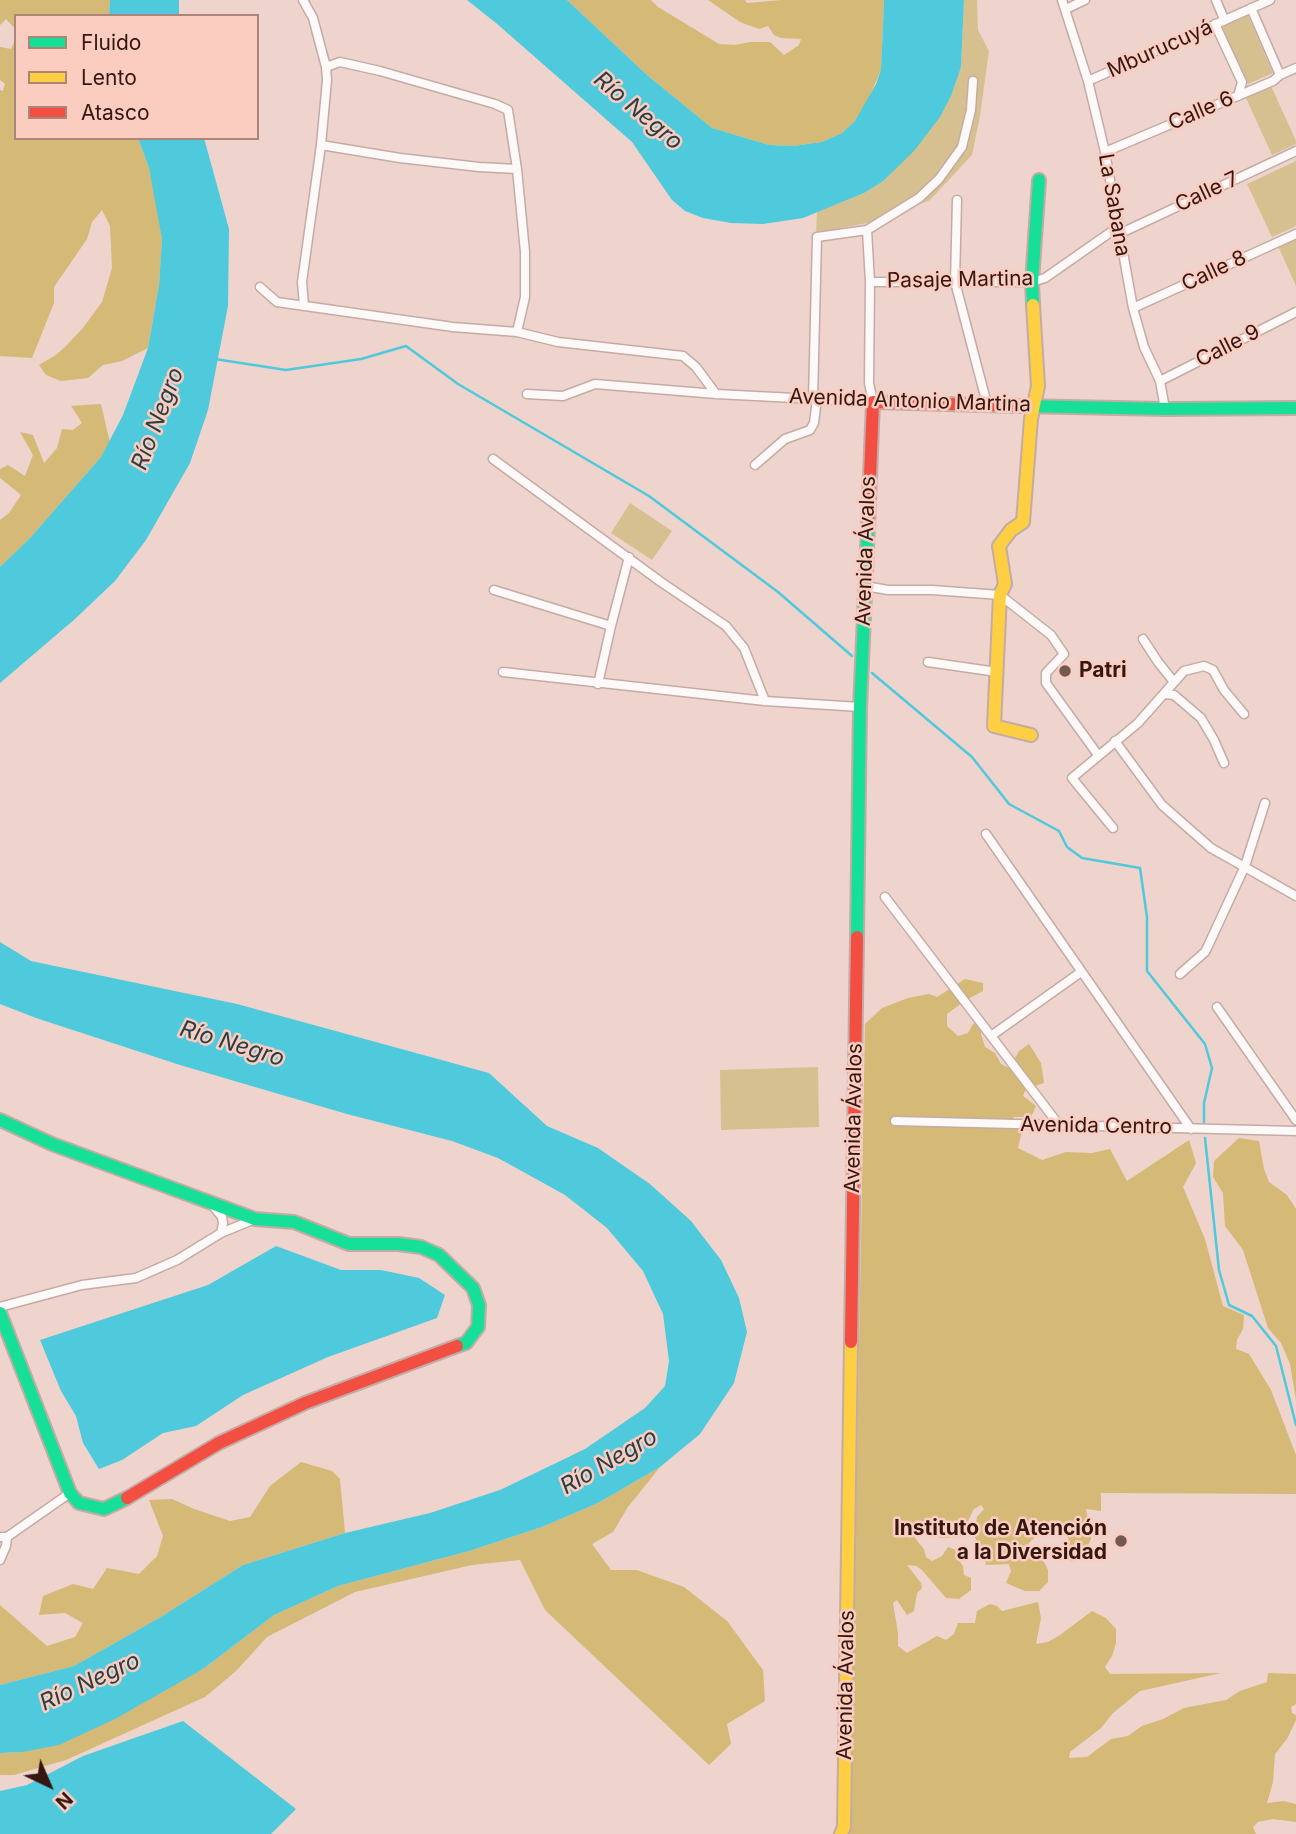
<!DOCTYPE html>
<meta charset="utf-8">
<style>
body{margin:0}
#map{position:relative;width:1296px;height:1834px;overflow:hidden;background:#eed4cd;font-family:Inter,sans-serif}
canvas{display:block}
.legend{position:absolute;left:14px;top:14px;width:245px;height:126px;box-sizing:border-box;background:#fbccc0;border:2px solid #ab847a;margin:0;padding:9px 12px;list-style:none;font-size:21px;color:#331710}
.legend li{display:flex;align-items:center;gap:14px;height:35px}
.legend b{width:35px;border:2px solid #ab847a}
.north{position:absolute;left:14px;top:1750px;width:70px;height:70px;-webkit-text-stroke:5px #fbccc0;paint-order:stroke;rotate:136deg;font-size:19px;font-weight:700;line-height:28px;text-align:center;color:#331710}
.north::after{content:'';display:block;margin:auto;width:24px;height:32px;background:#331710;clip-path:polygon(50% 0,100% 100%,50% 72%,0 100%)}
</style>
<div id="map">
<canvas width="1296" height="1834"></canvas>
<ul class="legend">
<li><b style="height:9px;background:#16e098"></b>Fluido</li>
<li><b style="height:9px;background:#ffcf43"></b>Lento</li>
<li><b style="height:9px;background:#f24e42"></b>Atasco</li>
</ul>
<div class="north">N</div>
</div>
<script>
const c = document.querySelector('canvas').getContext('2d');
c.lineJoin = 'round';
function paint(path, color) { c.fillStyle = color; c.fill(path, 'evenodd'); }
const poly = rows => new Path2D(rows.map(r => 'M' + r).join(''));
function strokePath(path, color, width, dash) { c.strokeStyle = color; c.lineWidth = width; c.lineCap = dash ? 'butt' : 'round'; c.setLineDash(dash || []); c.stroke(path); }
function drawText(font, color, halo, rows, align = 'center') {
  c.font = font + ' Inter,sans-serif'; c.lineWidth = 5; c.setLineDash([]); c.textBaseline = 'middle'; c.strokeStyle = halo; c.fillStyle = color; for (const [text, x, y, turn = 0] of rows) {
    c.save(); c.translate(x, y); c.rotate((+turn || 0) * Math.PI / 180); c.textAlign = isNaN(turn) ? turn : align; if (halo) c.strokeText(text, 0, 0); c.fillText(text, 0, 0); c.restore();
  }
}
paint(poly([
 [964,0,977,0,978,30,989,51,980,116,972,155,930,200,882,220,816,233,817,212,864,193,882,182,961,68],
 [1248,15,1273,73,1248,84,1222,27],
 [1271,86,1296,141,1296,144,1272,155,1246,98],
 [1296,161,1296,226,1272,237,1247,184],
 [1296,239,1296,286,1278,246],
 [630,503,672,531,652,560,611,533],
 [818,1067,819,1127,721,1130,720,1070]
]), '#d7c090');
paint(poly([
 [0,0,110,0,109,16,16,16,16,30,6,19,0,25],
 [567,0,651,0,658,7,719,44,735,45,750,42,770,42,784,55,799,45,801,39,781,38,774,35,768,26,759,29,740,22,708,0,745,0,747,3,782,0,884,0,881,70,864,109,855,121,842,133,822,142,793,146,769,145,712,128,647,75],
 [16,38,16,138,138,138,149,168,155,196,162,239,159,285,148,348,122,361,103,365,88,378,61,381,46,375,39,365,56,355,66,346,83,328,102,302,112,268,110,226,102,210,92,222,87,239,54,287,54,303,32,358,0,356,0,90,3,91,5,84,0,80,0,47,11,49],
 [101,404,110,443,101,457,30,538,0,567,0,520,9,513,21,495,0,478,0,469,8,465,25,476,33,455,20,432,33,435,44,463,57,448,62,429,73,430,82,423,71,406],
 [965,979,983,983,983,991,966,1000,947,1014,947,1026,958,1036,968,1033,973,1024,982,1020,981,1034,985,1047,995,1053,1001,1064,1009,1068,1019,1051,1029,1044,1041,1063,1044,1083,1026,1089,1023,1096,1036,1106,1031,1117,1013,1117,1022,1131,1018,1148,1042,1160,1066,1152,1092,1153,1110,1149,1127,1181,1189,1140,1196,1163,1183,1187,1205,1239,1223,1306,1244,1315,1243,1329,1237,1340,1236,1349,1249,1354,1271,1390,1296,1455,1296,1494,1101,1493,1101,1511,1086,1509,1091,1539,1085,1551,1072,1562,1065,1556,1070,1542,1066,1534,1037,1526,1038,1534,1024,1548,1026,1555,1041,1556,1048,1570,1048,1582,1039,1591,1025,1591,1006,1583,1011,1571,1009,1564,986,1565,983,1551,974,1536,977,1517,984,1509,981,1505,974,1509,960,1537,940,1538,932,1527,922,1526,914,1537,924,1549,926,1557,932,1561,942,1556,948,1547,956,1550,957,1558,963,1566,964,1575,971,1578,971,1590,959,1599,946,1598,922,1570,916,1566,907,1565,921,1583,922,1588,917,1593,914,1611,907,1615,897,1600,893,1603,898,1633,898,1646,907,1653,937,1636,946,1640,954,1634,958,1623,975,1623,977,1611,990,1604,997,1606,1002,1611,1038,1602,1041,1618,1036,1644,1048,1642,1060,1635,1092,1611,1106,1618,1116,1629,1116,1643,1112,1656,1105,1667,1110,1674,1221,1673,1140,1691,1113,1713,1101,1728,1070,1752,1069,1758,1087,1757,1111,1739,1128,1736,1142,1726,1163,1719,1184,1708,1226,1700,1240,1691,1267,1682,1268,1673,1296,1674,1296,1704,1291,1707,1292,1713,1296,1715,1296,1720,1287,1739,1275,1754,1273,1782,1267,1803,1284,1801,1296,1804,1296,1822,1273,1819,1258,1822,1253,1827,1256,1834,850,1834,865,1024,882,1008,908,998,929,994,937,997],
 [1239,1138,1259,1141,1264,1169,1269,1182,1287,1195,1296,1209,1296,1400,1290,1364,1281,1343,1268,1328,1243,1250,1225,1226,1223,1193,1213,1177,1214,1161],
 [301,1462,332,1471,340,1479,345,1533,243,1565,159,1618,74,1666,0,1685,0,1605,47,1646,75,1637,83,1623,65,1613,39,1615,43,1596,73,1584,93,1589,107,1568,139,1574,157,1556,163,1536,149,1500,172,1499,194,1509,230,1521,250,1517,270,1486],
 [660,1467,628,1507,613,1532,592,1544,611,1570,637,1570,684,1587,727,1621,763,1670,765,1701,727,1724,731,1744,709,1765,545,1610,520,1560,472,1565,355,1592,267,1637,236,1671,205,1697,66,1760,14,1775,0,1775,0,1753,22,1752,203,1669,274,1615,338,1586,469,1551,542,1527,598,1503]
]), '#d4b977');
paint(poly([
 [110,0,179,0,179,16,109,16],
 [467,0,567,0,647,75,712,128,769,145,793,146,822,142,842,133,855,121,876,84,881,70,884,0,964,0,961,67,951,96,940,117,914,151,882,182,864,193,803,218,763,224,731,223,703,218,685,211,672,200,632,142,496,23],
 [138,138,204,138,229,229,228,306,208,410,190,463,146,540,115,581,75,619,0,683,0,567,30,538,101,457,123,415,148,348,159,285,162,239,149,168],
 [0,942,31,961,237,1004,489,1073,547,1126,598,1148,650,1184,691,1221,721,1260,739,1298,747,1332,734,1383,700,1434,660,1467,598,1503,542,1527,469,1551,338,1586,274,1615,203,1669,115,1719,59,1745,22,1752,0,1753,0,1685,74,1666,159,1618,243,1565,345,1533,430,1513,500,1490,585,1449,645,1408,665,1386,669,1361,663,1314,643,1271,607,1228,565,1195,498,1158,452,1141,347,1114,180,1065,36,1018,0,1004],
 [276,1246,341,1270,381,1270,419,1278,445,1295,437,1318,328,1357,243,1395,196,1426,163,1433,122,1460,99,1469,83,1443,76,1416,61,1391,40,1340,208,1285],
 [183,1721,296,1809,271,1834,0,1834,0,1791,27,1785,83,1756]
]), '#4fc9dc');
strokePath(poly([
 [215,359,286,370,361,359,406,346,458,384,649,496,778,592,852,656],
 [872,673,972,757,1009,804,1059,831,1067,847,1082,858,1140,868,1147,917,1147,971,1205,1044,1212,1068,1204,1103,1204,1122],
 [1205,1138,1219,1270,1229,1305,1252,1316,1276,1346,1296,1425]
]), '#4fc9dc', 2.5);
const street = poly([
 [303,0,313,18,326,67,327,80,321,145,302,282,304,306],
 [1062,0,1088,81,1105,152,1133,308,1144,347,1160,381,1165,409],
 [1216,0,1224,19],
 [1251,8,1280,75],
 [1066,9,1085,0],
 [1215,24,1242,82,1238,96],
 [326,67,340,62,380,71,495,104,508,110,517,169,525,252,525,297,517,332],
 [1088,81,1270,0],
 [321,145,400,158,479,167,517,169],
 [1105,152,1273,81,1280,75,1296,68],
 [957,200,955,282,987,404],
 [1119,234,1296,151],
 [870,282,1032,282,1045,278,1118,227],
 [260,287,277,302,453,327,517,332,558,342,683,356,696,367,716,394],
 [1133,308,1296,234],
 [1160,381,1296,312],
 [527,394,563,396,595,384,716,394,873,402,869,383,870,282,867,230],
 [813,399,817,237,867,230,919,198,939,179,962,147,971,110,973,81],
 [493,459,661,582,726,626,744,648,765,701],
 [755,465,785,439,810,430,814,423,817,399],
 [865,586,888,590,932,590,1000,595,1051,635,1064,654,1046,673,1046,683,1098,755],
 [494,590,611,626],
 [1143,639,1158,662,1174,682],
 [928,662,997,672],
 [503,672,765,701,860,707],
 [598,684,611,626,629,557],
 [1166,694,1174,695,1201,718,1214,740,1224,763],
 [1115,741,1162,805,1211,848,1296,896],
 [1113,828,1072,778,1138,723,1184,671,1204,666,1213,670,1224,690,1244,714],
 [986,834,1191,1129],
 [885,897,1059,1125],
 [1180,974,1205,952,1208,946,1245,866,1265,803],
 [1217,1007,1296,1120],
 [991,1036,1081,972],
 [895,1121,1296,1131],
 [213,1206,222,1217,223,1223,221,1233],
 [0,1307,82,1285,136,1278,177,1260,221,1233,255,1219],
 [0,1537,7,1537,70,1493],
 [0,1560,6,1546,7,1537]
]);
const fast = poly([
 [1033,305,1032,282,1039,180],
 [1020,406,1165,409,1296,408],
 [857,937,860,707,868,526],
 [0,1120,52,1144,255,1219,294,1222,349,1244,398,1244,421,1247,439,1255,473,1288,479,1305,478,1327,466,1343,457,1346],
 [0,1313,70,1493,79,1503,104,1509,127,1498]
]);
const slow = poly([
 [1031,735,994,726,1000,595,1005,584,999,546,1011,530,1023,522,1031,419,1038,386,1033,305],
 [841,1834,844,1827,851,1342]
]);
const jam = poly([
 [868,526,873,402,1020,406],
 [851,1342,857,937],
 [127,1498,219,1443,305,1403,457,1346]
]);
strokePath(street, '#c4aba5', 11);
strokePath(fast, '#c4aba5', 16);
strokePath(slow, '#c4aba5', 16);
strokePath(jam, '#c4aba5', 16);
strokePath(street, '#fcf9f8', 8);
strokePath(fast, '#16e098', 12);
strokePath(slow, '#ffcf43', 12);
strokePath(jam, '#f24e42', 12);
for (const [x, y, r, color] of [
 [1065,671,7,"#745952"],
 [1121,1541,7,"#745952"]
]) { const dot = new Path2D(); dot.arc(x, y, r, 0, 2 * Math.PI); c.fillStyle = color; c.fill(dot); strokePath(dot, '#fbccc0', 2.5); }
drawText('21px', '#331710', '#fbccc0', [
 ["Mburucuyá",1160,49,-24],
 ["Calle 6",1201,111,-23],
 ["Calle 7",1207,192,-25],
 ["La Sabana",1114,205,80],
 ["Calle 8",1214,271,-25],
 ["Pasaje Martina",960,280,-1],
 ["Calle 9",1228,346,-27],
 ["Avenida Antonio Martina",910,401,2],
 ["Avenida Ávalos",866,551,-88],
 ["Avenida Ávalos",854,1118,-89],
 ["Avenida Centro",1096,1126,1],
 ["Avenida Ávalos",846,1685,-89]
]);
drawText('bold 21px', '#331710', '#fbccc0', [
 ["Patri",1079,671],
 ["Instituto de Atención",1107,1529,"right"],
 ["a la Diversidad",1107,1553,"right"]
], 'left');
drawText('italic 23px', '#274046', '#fbccc0', [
 ["Río Negro",638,111,40],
 ["Río Negro",158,419,-69],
 ["Río Negro",232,1044,17],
 ["Río Negro",609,1462,-30],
 ["Río Negro",90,1682,-25]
]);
</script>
